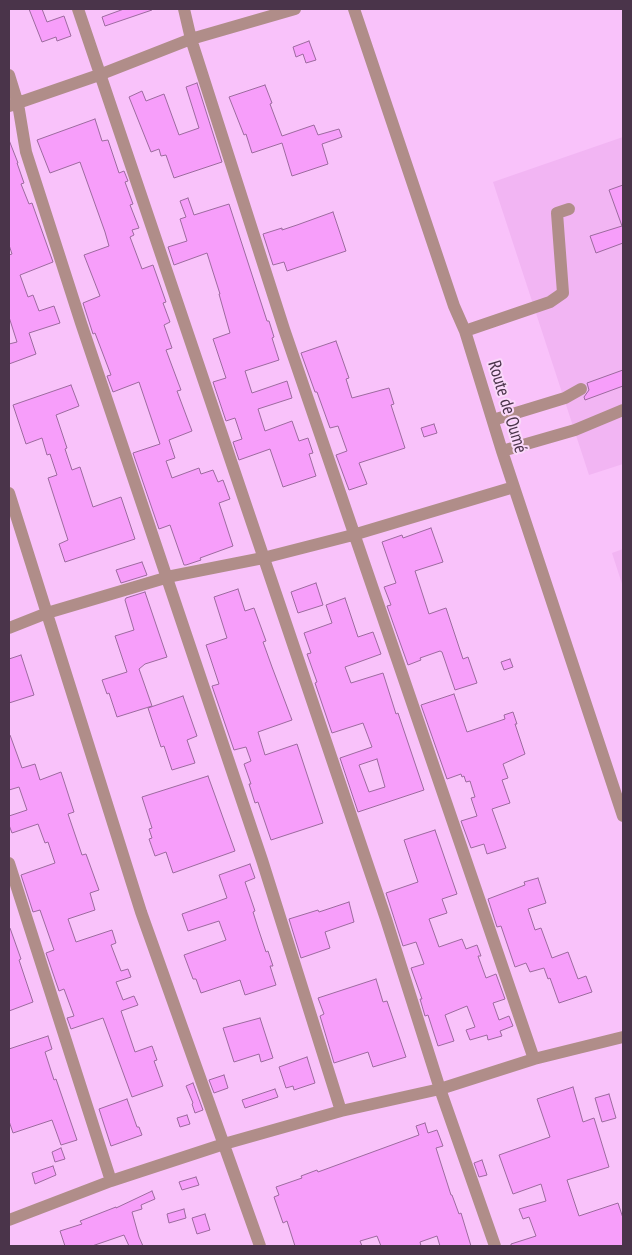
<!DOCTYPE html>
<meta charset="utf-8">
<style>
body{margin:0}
#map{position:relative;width:632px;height:1255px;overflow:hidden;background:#f9c2fa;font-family:"PT Sans Narrow",sans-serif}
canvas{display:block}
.frame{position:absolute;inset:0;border:10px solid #4a344a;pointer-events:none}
</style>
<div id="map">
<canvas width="632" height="1255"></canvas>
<div class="frame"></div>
</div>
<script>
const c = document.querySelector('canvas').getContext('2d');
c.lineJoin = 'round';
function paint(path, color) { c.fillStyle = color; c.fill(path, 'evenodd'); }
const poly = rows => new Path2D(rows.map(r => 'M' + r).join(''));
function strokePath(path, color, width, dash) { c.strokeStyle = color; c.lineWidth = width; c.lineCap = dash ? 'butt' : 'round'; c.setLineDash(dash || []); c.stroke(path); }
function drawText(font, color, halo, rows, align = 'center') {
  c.font = font + ' "PT Sans Narrow",sans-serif'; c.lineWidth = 4; c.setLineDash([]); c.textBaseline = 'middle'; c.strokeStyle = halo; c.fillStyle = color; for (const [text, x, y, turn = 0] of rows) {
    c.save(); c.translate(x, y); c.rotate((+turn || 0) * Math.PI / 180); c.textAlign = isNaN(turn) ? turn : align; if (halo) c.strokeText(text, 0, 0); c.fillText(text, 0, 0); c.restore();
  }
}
paint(poly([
 [623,137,623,464,589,475,493,182],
 [623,549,623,587,612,553]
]), '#f2b5f3');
const building = poly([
 [29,9,42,9,47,22,64,16,71,36,57,41,56,37,42,42,29,9],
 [124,9,151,9,152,10,105,26,102,17,124,9],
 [309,41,316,60,306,63,303,54,296,57,293,47,309,41],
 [197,83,222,162,174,178,166,155,161,156,159,149,151,152,129,97,142,91,146,101,164,94,179,135,199,128,186,87,197,83],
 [265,85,272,103,270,104,282,136,314,125,318,135,339,129,342,137,322,144,328,164,292,176,282,143,252,153,246,134,244,135,229,97,265,85],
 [95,119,102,141,108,140,119,173,124,171,128,181,125,182,133,204,130,205,139,228,132,230,134,235,130,237,142,269,153,265,166,302,163,303,170,322,164,325,172,348,166,350,181,390,177,391,192,431,169,440,175,458,166,461,172,478,199,468,201,474,213,470,218,482,223,480,230,499,219,503,233,546,200,558,201,560,186,565,184,565,170,525,159,529,133,453,160,444,139,382,113,392,107,376,111,375,95,333,93,334,83,303,100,296,84,255,109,246,105,232,80,162,50,173,37,140,95,119],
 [9,140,18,163,17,163,24,183,21,184,29,204,32,203,53,262,20,275,28,297,33,295,39,311,54,306,60,323,29,333,36,354,9,364,9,344,17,342,9,317,9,255,12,254,9,245,9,140],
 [623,185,623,243,596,253,590,236,622,226,609,190,623,185],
 [188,198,194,215,229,204,267,321,269,321,274,337,272,338,279,360,245,371,252,393,287,381,292,398,258,409,265,431,292,421,299,441,308,438,313,453,309,454,316,476,283,487,270,449,239,460,233,442,242,439,235,418,226,421,213,382,226,378,213,339,230,333,219,294,220,294,207,253,174,265,168,247,187,241,180,219,186,217,180,201,188,198],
 [333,212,346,251,287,271,284,262,273,265,263,234,282,228,282,230,297,225,333,212],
 [336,341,349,378,346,379,352,398,389,388,394,404,391,405,405,448,359,463,367,484,349,490,336,455,347,451,338,426,330,428,317,392,315,392,301,353,336,341],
 [623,370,623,386,585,400,584,397,589,390,587,383,623,370],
 [71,385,79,406,56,415,67,448,65,449,72,470,80,467,93,507,121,497,135,539,65,562,59,544,68,540,48,478,57,475,50,454,47,455,42,438,26,444,13,405,71,385],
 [434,424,437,433,424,437,421,428,434,424],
 [431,528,443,562,415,571,429,614,446,608,463,659,468,657,477,683,455,690,442,652,440,651,420,658,421,660,408,665,387,606,391,605,384,587,396,583,382,542,402,535,403,538,431,528],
 [142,562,147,575,121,583,116,570,142,562],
 [316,583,323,605,298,613,291,592,316,583],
 [238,589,245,611,254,608,266,641,263,642,272,667,292,720,258,732,265,755,297,744,323,823,271,840,258,802,255,803,249,784,251,784,244,764,251,761,246,747,234,750,212,686,219,684,206,645,227,638,214,597,238,589],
 [145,592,167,657,145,664,139,669,152,706,117,717,109,693,107,694,102,680,127,672,115,636,134,630,125,600,126,598,145,592],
 [345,598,358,637,373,632,381,654,345,667,351,683,383,673,396,714,398,713,424,790,358,812,340,758,372,747,363,723,332,733,315,683,317,682,307,654,311,653,304,633,332,623,326,605,345,598],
 [377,759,385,787,369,792,359,765,377,759],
 [21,655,34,695,9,703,9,659,21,655],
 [510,659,513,667,504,670,501,662,510,659],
 [454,694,467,732,505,719,504,715,513,712,517,724,515,724,525,754,503,764,508,778,502,780,510,803,492,809,506,848,487,854,484,844,471,848,461,821,477,816,471,798,475,797,470,781,466,782,464,776,462,777,461,774,447,779,421,705,454,694],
 [183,696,197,736,187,740,195,763,172,770,164,746,161,747,148,708,183,696],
 [9,735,10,735,22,768,35,764,40,780,61,772,74,812,68,814,82,855,86,854,99,890,90,893,95,910,68,919,76,942,112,930,116,943,111,945,121,971,128,969,131,977,116,982,123,1000,134,996,138,1005,121,1011,135,1052,152,1046,157,1060,154,1061,163,1086,132,1097,103,1018,71,1029,67,1018,74,1016,64,989,59,991,46,953,54,950,40,910,33,912,21,875,55,863,48,842,45,843,38,824,12,833,9,825,9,816,27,810,19,787,9,790,9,735],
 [208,776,235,851,173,873,166,852,155,856,149,839,152,838,149,829,152,828,142,797,208,776],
 [435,830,457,894,442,899,447,913,429,919,439,947,462,939,466,949,477,945,481,956,478,956,486,978,496,974,505,999,493,1003,499,1020,509,1016,513,1026,500,1031,502,1036,488,1040,487,1035,470,1040,466,1030,475,1027,467,1006,445,1015,454,1041,438,1046,428,1015,425,1016,420,999,422,999,411,968,424,964,416,942,403,946,386,893,418,882,404,840,435,830],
 [250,864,255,878,245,882,255,911,253,912,258,928,266,952,268,951,273,966,270,966,276,985,245,995,240,980,201,993,196,979,193,979,184,955,226,940,219,921,188,931,182,914,227,898,219,875,250,864],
 [538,878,546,903,528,909,535,930,541,928,552,958,568,952,578,979,586,976,592,992,559,1003,550,978,548,979,544,968,530,972,526,963,515,967,501,926,497,927,488,899,525,885,524,882,538,878],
 [349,902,354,922,325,932,330,948,301,958,289,919,318,910,319,912,349,902],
 [9,928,10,928,21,959,19,960,33,1002,9,1011,9,928],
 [376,979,383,1002,387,1001,406,1057,373,1067,368,1052,334,1063,320,1016,324,1014,318,998,376,979],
 [260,1018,273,1058,261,1062,259,1054,234,1062,223,1028,260,1018],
 [48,1036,52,1049,45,1052,54,1080,56,1079,77,1140,61,1145,52,1120,13,1133,9,1121,9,1049,48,1036],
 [307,1057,315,1083,294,1090,293,1086,286,1088,279,1067,307,1057],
 [224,1075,228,1088,214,1093,209,1080,224,1075],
 [193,1083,203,1110,195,1113,192,1104,193,1103,186,1086,193,1083],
 [573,1087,583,1122,594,1118,609,1167,567,1180,579,1216,618,1203,623,1218,623,1246,511,1246,511,1244,536,1236,529,1217,523,1219,519,1209,546,1201,541,1184,513,1194,499,1155,550,1137,537,1099,573,1087],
 [275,1089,278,1097,245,1108,242,1100,275,1089],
 [609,1094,616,1118,602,1122,595,1098,609,1094],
 [127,1099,137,1127,139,1127,142,1135,111,1146,99,1109,127,1099],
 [187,1115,190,1124,180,1127,177,1118,187,1115],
 [425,1123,428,1133,437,1130,443,1146,436,1148,451,1195,452,1195,459,1214,461,1213,471,1246,440,1246,437,1236,420,1242,421,1246,381,1246,377,1236,360,1241,362,1246,295,1246,287,1221,283,1223,274,1197,279,1195,276,1187,302,1178,301,1176,317,1170,318,1172,419,1135,416,1126,425,1123],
 [61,1148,65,1159,55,1162,52,1152,61,1148],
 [482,1160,487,1175,479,1177,474,1163,482,1160],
 [53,1166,56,1175,35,1184,32,1173,53,1166],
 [196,1177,199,1185,182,1190,179,1182,196,1177],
 [152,1191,155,1199,141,1205,142,1209,132,1212,139,1237,143,1246,129,1246,124,1235,92,1246,65,1246,60,1231,82,1224,80,1221,116,1207,116,1208,152,1191],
 [184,1209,186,1218,169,1223,167,1214,184,1209],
 [205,1214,210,1230,197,1234,192,1218,205,1214]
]);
paint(building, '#f79efa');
strokePath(building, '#9c6a9e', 1);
strokePath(poly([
 [78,9,386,919,440,1089,495,1246],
 [184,9,191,39,284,329,534,1059],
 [354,9,454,306,465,331,502,451,623,816],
 [9,75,18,104,26,152,81,323,262,860,341,1111],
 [9,106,99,75,191,39,295,9],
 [465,331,550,302,563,293,557,213,569,209],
 [493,420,565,398,581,389],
 [502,451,575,430,623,410],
 [9,493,141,912,260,1246],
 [9,628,47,613,172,576,263,558,353,535,514,487],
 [9,863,111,1181],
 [9,1220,111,1181,224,1144,341,1111,440,1089,534,1059,623,1037]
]), '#b08d89', 12);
drawText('18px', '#4a344a', '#fad8fa', [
 ["Route de Oumé",507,407,73]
]);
</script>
